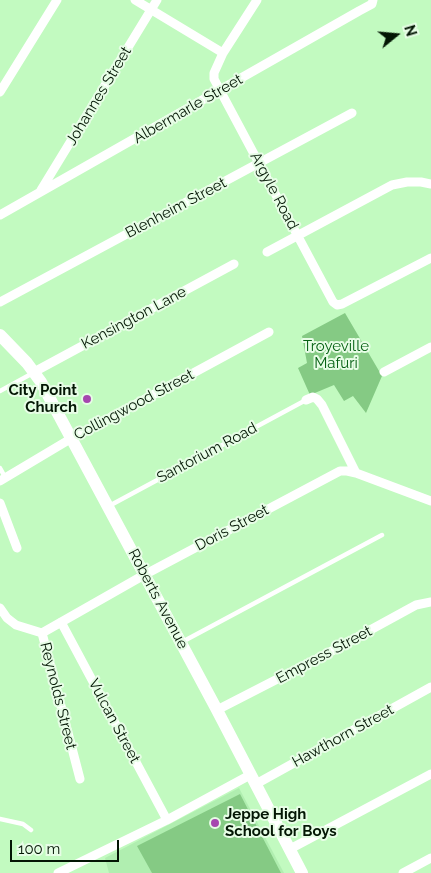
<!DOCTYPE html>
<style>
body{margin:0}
#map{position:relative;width:431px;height:873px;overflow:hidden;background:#c2fac0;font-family:Raleway,sans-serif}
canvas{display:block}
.north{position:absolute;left:371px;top:10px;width:50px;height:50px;-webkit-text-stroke:4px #e7fde6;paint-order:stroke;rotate:73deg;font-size:14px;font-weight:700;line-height:20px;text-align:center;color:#031604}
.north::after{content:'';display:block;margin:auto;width:18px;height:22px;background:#031604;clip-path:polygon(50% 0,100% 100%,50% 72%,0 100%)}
.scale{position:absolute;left:10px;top:840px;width:109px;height:22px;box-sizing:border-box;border:2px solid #031604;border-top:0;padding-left:6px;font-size:15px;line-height:18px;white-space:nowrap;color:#031604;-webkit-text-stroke:4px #e7fde6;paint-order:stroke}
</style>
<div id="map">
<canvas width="431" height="873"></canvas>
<div class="north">N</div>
<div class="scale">100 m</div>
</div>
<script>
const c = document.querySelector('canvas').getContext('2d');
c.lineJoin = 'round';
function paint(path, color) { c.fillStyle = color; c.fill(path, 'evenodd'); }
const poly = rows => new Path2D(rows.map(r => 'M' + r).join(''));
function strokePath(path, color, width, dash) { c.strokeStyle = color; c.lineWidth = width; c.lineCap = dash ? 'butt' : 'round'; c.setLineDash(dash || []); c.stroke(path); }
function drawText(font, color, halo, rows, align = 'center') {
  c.font = font + ' Raleway,sans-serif'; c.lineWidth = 4; c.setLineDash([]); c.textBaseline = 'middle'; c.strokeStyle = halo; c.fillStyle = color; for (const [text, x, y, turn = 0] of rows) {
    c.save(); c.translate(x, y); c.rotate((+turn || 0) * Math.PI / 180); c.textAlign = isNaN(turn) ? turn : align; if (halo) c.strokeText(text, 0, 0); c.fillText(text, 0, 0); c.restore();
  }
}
paint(poly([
 [239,788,284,873,109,873,105,858]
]), '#b0eeb0');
paint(poly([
 [345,313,382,376,366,413,353,396,344,401,334,385,310,395,298,368,307,363,302,336],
 [240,794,281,873,152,873,137,846]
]), '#85ca84');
strokePath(poly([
 [0,391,33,373],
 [0,468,5,477],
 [109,506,306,400],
 [182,642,382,535],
 [0,819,23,824,31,830]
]), '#fff', 4.5);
strokePath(poly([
 [135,0,223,53],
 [257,0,223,53,214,73,214,79,333,302,337,305,342,304,431,258],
 [0,92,57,0],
 [41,190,157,0],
 [0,215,359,11,372,4,373,0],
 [267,252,392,185,407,182,421,182,431,184],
 [0,302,352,113],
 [34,372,234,264],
 [384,372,431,347],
 [306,400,313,397,317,399,322,405,356,473],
 [0,481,72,438,162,390,269,332],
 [0,503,17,548],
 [0,608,7,618,16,625,42,633,80,779],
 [61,622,167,820],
 [42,633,144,575,340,471,347,471,356,473,431,501],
 [217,710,330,652,405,611,416,605,431,602],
 [256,784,431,687],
 [290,849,431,774],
 [58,873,167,820,250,775],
 [403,873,431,858]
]), '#fff', 9);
strokePath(poly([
 [0,335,27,363,41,382,217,710,302,873]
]), '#fff', 12);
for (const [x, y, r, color] of [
 [87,399,5,"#a647af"],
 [215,823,5,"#a647af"]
]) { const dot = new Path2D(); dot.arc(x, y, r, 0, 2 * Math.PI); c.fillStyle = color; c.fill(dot); strokePath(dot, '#e7fde6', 2); }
drawText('15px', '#031604', '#e7fde6', [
 ["Johannes Street",99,96,-59],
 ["Albermarle Street",188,109,-30],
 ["Argyle Road",274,191,62],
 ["Blenheim Street",176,208,-28],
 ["Kensington Lane",134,318,-28],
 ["Collingwood Street",134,405,-28],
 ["Santorium Road",207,453,-28],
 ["Doris Street",232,528,-28],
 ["Roberts Avenue",158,599,62],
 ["Empress Street",324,655,-28],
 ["Reynolds Street",58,696,76],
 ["Vulcan Street",114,721,62],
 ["Hawthorn Street",343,736,-29]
]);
drawText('15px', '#056013', '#e7fde6', [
 ["Troyeville",336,346],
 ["Mafuri",336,363]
]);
drawText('bold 15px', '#031604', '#e7fde6', [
 ["City Point",77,390],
 ["Church",77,407],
 ["Jeppe High",225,814,"left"],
 ["School for Boys",225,831,"left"]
], 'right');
</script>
